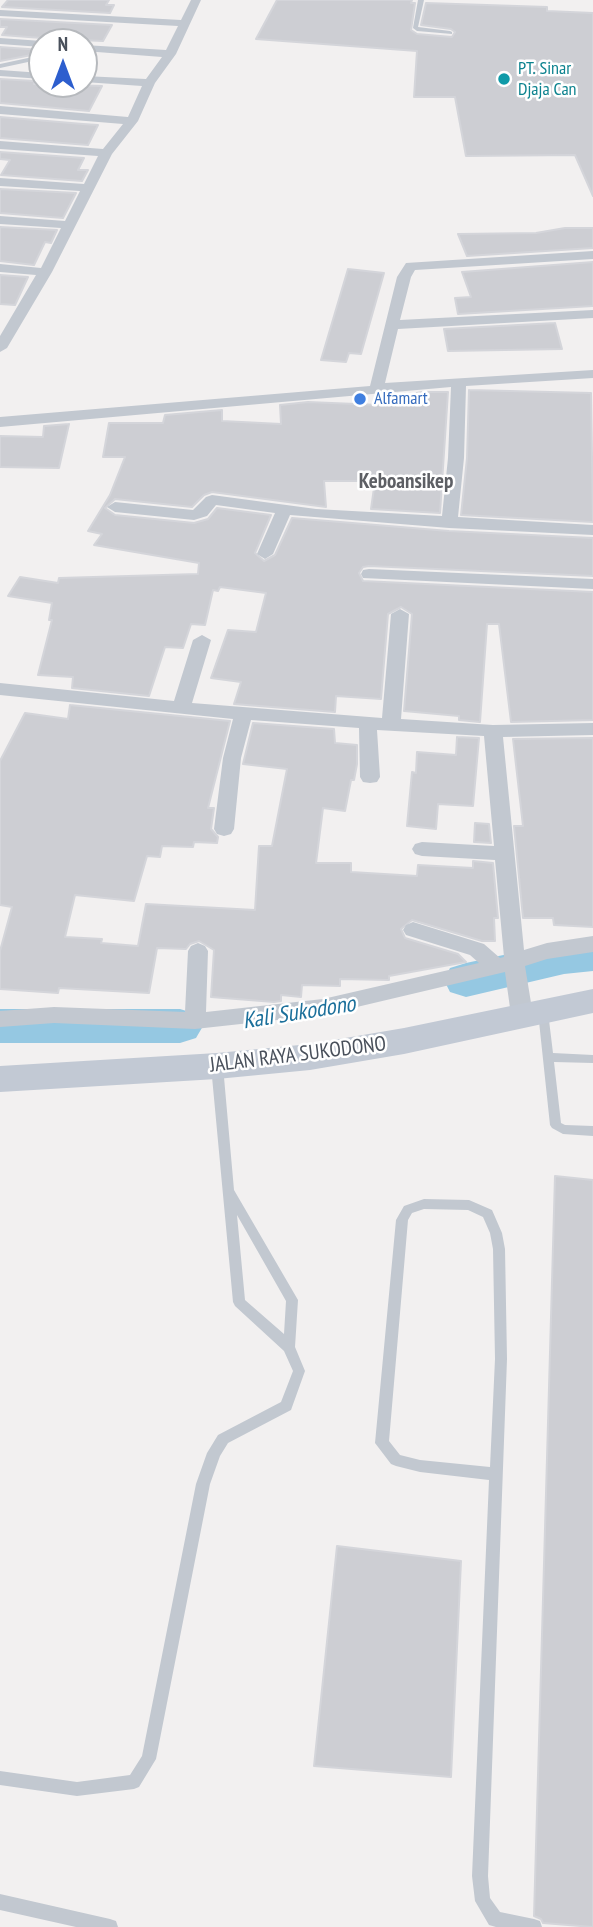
<!DOCTYPE html>
<style>
body{margin:0}
#map{position:relative;width:593px;height:1927px;overflow:hidden;background:#f2f0f0;font-family:"PT Sans Narrow",sans-serif}
canvas{display:block}
.north{position:absolute;left:28px;top:28px;width:70px;height:70px;box-sizing:border-box;background:#fff;border:2px solid #b6b9bd;border-radius:50%;rotate:0deg;font-size:19px;font-weight:700;line-height:28px;text-align:center;color:#49505b}
.north::after{content:'';display:block;margin:auto;width:24px;height:32px;background:#2d5ece;clip-path:polygon(50% 0,100% 100%,50% 72%,0 100%)}
</style>
<div id="map">
<canvas width="593" height="1927"></canvas>
<div class="north">N</div>
</div>
<script>
const c = document.querySelector('canvas').getContext('2d');
c.lineJoin = 'round';
const poly = rows => new Path2D(rows.map(r => 'M' + r).join(''));
function paint(path, color) { c.fillStyle = color; c.fill(path, 'evenodd'); }
function strokePath(path, color, width, dash) { c.strokeStyle = color; c.lineWidth = width; c.lineCap = dash ? 'butt' : 'round'; c.setLineDash(dash || []); c.stroke(path); }
function drawText(font, color, halo, rows, align = 'center') {
  c.font = font + ' "PT Sans Narrow",sans-serif'; c.lineWidth = 5; c.setLineDash([]); c.textBaseline = 'middle'; c.strokeStyle = halo; c.fillStyle = color; for (const [text, x, y, turn = 0] of rows) {
    c.save(); c.translate(x, y); c.rotate((+turn || 0) * Math.PI / 180); c.textAlign = isNaN(turn) ? turn : align; if (halo) c.strokeText(text, 0, 0); c.fillText(text, 0, 0); c.restore();
  }
}
paint(poly([
 [593,939,593,971,564,974,466,997,450,992,444,980,450,968,466,963,564,942,593,939],
 [0,1009,180,1009,196,1014,203,1026,196,1038,180,1043,0,1043,0,1009]
]), '#95c8e2');
const building = poly([
 [8,0,109,0,106,5,114,5,110,13,2,7,8,0],
 [277,0,412,0,411,3,415,3,411,30,417,34,452,37,455,32,451,29,421,25,426,3,547,7,547,11,593,13,593,196,575,155,466,156,455,97,414,97,417,51,256,39,277,0],
 [0,19,112,25,103,41,57,39,56,42,49,42,42,38,2,35,7,27,0,27,0,19],
 [0,47,42,50,42,53,0,61,0,47],
 [0,79,35,81,34,84,102,86,89,111,0,103,0,79],
 [0,117,83,124,98,125,88,145,0,138,0,117],
 [0,152,84,158,78,170,88,170,82,181,1,175,10,160,0,159,0,152],
 [0,189,76,193,63,218,0,213,0,189],
 [0,227,57,230,51,243,45,242,34,265,0,261,0,227],
 [565,228,593,228,593,248,467,256,458,234,536,233,565,228],
 [593,262,593,306,458,314,455,298,471,297,462,272,593,262],
 [348,269,384,273,361,354,349,353,346,362,321,360,348,269],
 [0,275,28,277,15,305,0,304,0,275],
 [555,323,562,349,448,351,444,329,555,323],
 [469,390,591,393,593,522,461,515,467,458,469,390],
 [422,392,448,392,440,513,371,509,375,481,324,481,326,507,212,492,204,495,192,507,115,499,105,508,115,515,194,523,208,519,217,508,271,515,255,553,264,561,275,555,292,518,449,531,593,538,593,576,369,566,363,567,359,573,363,581,593,592,593,720,511,722,499,624,487,624,480,722,459,720,459,716,404,711,412,614,401,607,388,614,381,699,336,696,335,712,234,704,241,682,211,678,228,630,256,632,266,593,220,587,218,591,213,590,205,625,191,624,183,648,165,647,149,696,72,688,73,677,38,675,52,620,49,620,52,603,8,596,20,577,58,583,59,578,198,574,199,563,94,545,102,534,88,531,110,495,125,457,103,457,109,423,163,423,165,415,222,410,222,421,281,424,280,405,308,402,380,405,380,396,417,397,417,393,422,392],
 [69,424,59,468,0,467,0,436,43,437,44,426,69,424],
 [70,705,230,721,208,808,214,808,211,829,218,837,217,843,194,842,193,847,162,846,160,857,147,856,134,901,75,895,65,937,102,939,101,943,138,946,146,904,255,910,259,846,272,846,287,769,243,764,253,723,334,729,335,743,357,745,357,764,354,780,351,780,345,811,323,808,316,863,351,863,351,872,417,876,418,865,473,868,473,861,493,863,498,918,494,918,495,941,482,941,412,920,401,929,405,938,458,954,466,962,389,976,389,980,340,979,340,986,302,985,301,997,281,995,281,1001,274,1002,211,997,214,950,199,941,190,944,186,949,157,948,149,993,59,988,58,993,0,989,0,951,12,907,0,905,0,761,25,713,68,719,70,705],
 [457,737,479,738,473,806,438,804,436,829,407,826,412,772,416,773,417,752,456,755,457,737],
 [593,738,593,927,554,925,553,918,523,918,514,826,523,826,513,739,593,738],
 [475,823,489,824,491,843,474,842,475,823],
 [555,1176,593,1180,593,1927,543,1923,541,1919,534,1916,555,1176],
 [337,1546,461,1561,451,1777,314,1766,337,1546]
]);
paint(building, '#cdced3');
strokePath(building, '#d4d5da', 2);
paint(poly([
 [418,0,424,0,418,27,450,31,452,32,452,34,417,31,413,28,418,0],
 [42,55,42,59,0,68,0,64,42,55],
 [543,1008,547,1009,548,1012,553,1053,593,1055,593,1063,554,1062,561,1123,565,1125,593,1126,593,1136,563,1134,552,1128,550,1125,538,1012,539,1009,543,1008],
 [217,1062,221,1063,223,1066,234,1190,298,1300,295,1347,305,1371,291,1410,228,1443,220,1456,210,1484,156,1759,139,1787,134,1789,77,1796,0,1785,0,1771,77,1782,130,1775,142,1756,196,1484,207,1453,218,1435,281,1402,293,1371,284,1351,235,1306,233,1302,211,1066,213,1063,217,1062],
 [237,1215,286,1301,284,1334,245,1300,237,1215],
 [424,1199,469,1200,492,1210,502,1233,505,1249,507,1359,488,1876,490,1898,500,1912,534,1919,540,1921,542,1927,496,1927,489,1925,475,1901,472,1876,489,1480,420,1472,396,1466,391,1464,375,1443,396,1220,404,1206,424,1199],
 [424,1209,468,1210,483,1217,490,1233,493,1249,495,1359,490,1467,420,1460,400,1455,389,1441,408,1220,412,1213,424,1209],
 [0,1894,110,1919,116,1921,118,1927,76,1927,0,1910,0,1894]
]), '#c2c8d0');
paint(poly([
 [191,0,201,0,176,54,155,83,138,121,112,154,52,272,7,348,0,352,0,336,36,275,0,272,0,264,41,268,61,228,0,224,0,216,65,221,80,191,0,186,0,178,84,184,98,156,0,149,0,141,103,149,123,124,0,114,0,106,128,117,142,86,84,82,84,76,146,79,162,57,84,51,84,45,166,50,178,26,0,16,0,10,181,20,191,0],
 [0,38,42,41,46,42,42,42,42,47,0,44,0,38],
 [0,70,42,73,42,79,0,76,0,70],
 [593,251,593,259,415,270,411,277,400,320,593,310,593,318,398,329,385,383,593,370,593,378,466,386,464,458,458,517,593,525,593,535,449,528,290,515,273,554,265,559,257,554,275,513,216,505,207,516,194,520,115,512,107,507,115,502,193,510,206,497,212,495,316,509,442,516,448,458,451,387,0,427,0,417,370,386,397,277,406,263,593,251],
 [369,569,593,579,593,589,363,578,361,574,363,570,369,569],
 [400,609,409,614,401,719,493,725,593,723,593,735,503,737,524,950,547,943,593,936,593,952,547,959,525,966,533,1015,530,1021,522,1023,514,1021,511,1015,505,972,323,1015,195,1029,54,1023,0,1027,0,1011,54,1007,185,1012,188,951,191,946,198,943,205,946,208,951,206,1012,323,999,479,963,470,955,406,935,403,930,406,925,413,922,484,944,500,958,504,957,495,860,422,856,415,854,412,849,415,844,422,842,494,846,484,736,377,730,380,777,377,782,370,783,363,782,360,777,359,728,251,720,241,758,234,829,231,834,224,836,217,834,214,829,223,758,233,719,0,695,0,683,174,701,193,640,202,635,211,640,192,703,382,718,391,614,400,609]
]), '#c2c8d0');
paint(poly([
 [593,989,593,1013,404,1054,310,1070,217,1079,0,1092,0,1066,217,1053,310,1044,404,1028,593,989]
]), '#c2c9d4');
for (const [x, y, r, color] of [
 [504,79,7,"#0f9aa8"],
 [360,399,7,"#3f7fe0"]
]) { const dot = new Path2D(); dot.arc(x, y, r, 0, 2 * Math.PI); c.fillStyle = color; c.fill(dot); strokePath(dot, '#fff', 2.5); }
drawText('18px', '#0d838f', '#fff', [
 ["PT. Sinar",518,69],
 ["Djaja Can",518,90]
], 'left');
drawText('18px', '#366cbe', '#fff', [
 ["Alfamart",374,399]
], 'left');
drawText('bold 21px', '#5d5f64', '#fff', [
 ["Keboansikep",406,482]
]);
drawText('21px', '#49505b', '#fff', [
 ["JALAN RAYA SUKODONO",298,1055,-7]
]);
drawText('italic 23px', '#1c709b', '#fff', [
 ["Kali Sukodono",299,1013,-9]
]);
</script>
